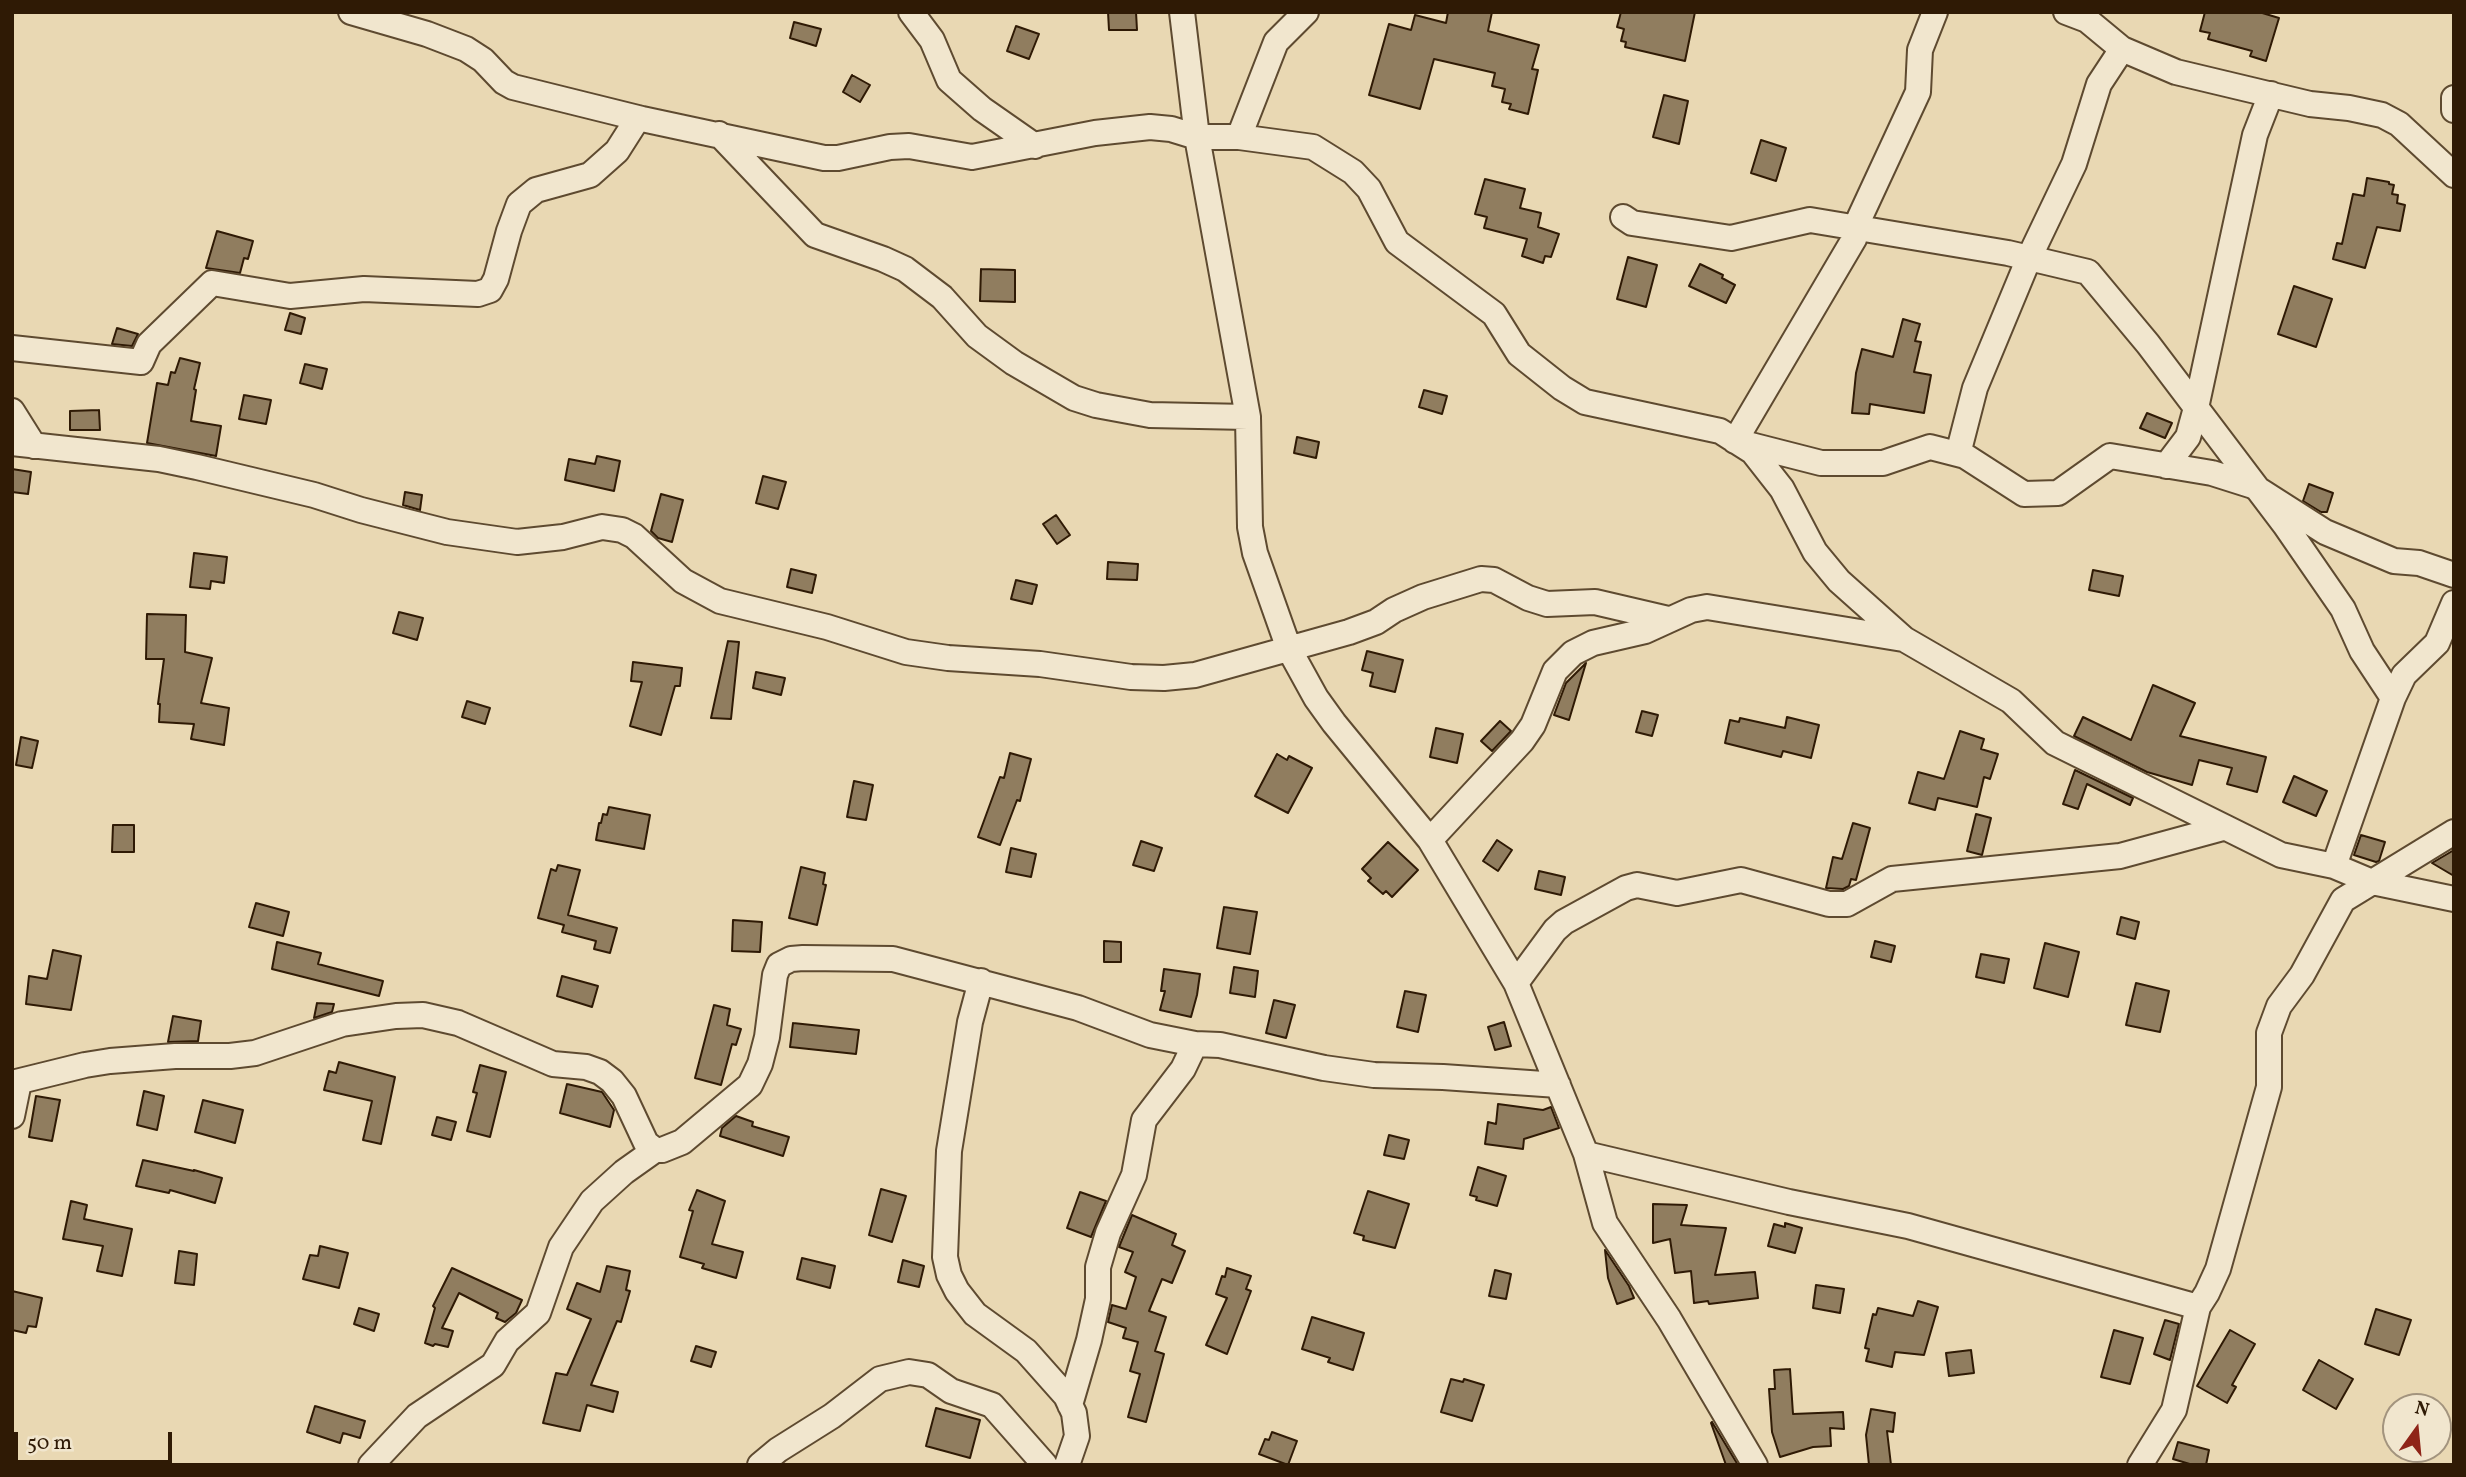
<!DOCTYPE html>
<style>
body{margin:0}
#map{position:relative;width:2466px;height:1477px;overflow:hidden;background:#e9d8b3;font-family:Vollkorn,serif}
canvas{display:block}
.frame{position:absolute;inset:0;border:14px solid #2f1a05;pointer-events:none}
.north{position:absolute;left:2382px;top:1393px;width:70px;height:70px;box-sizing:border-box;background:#f1e6ce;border:2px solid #a3947e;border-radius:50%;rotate:15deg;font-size:19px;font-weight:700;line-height:28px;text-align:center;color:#2f1a05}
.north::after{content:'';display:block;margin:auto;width:24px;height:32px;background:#8f2418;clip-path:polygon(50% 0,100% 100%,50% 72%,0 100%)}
.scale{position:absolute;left:14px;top:1432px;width:158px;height:32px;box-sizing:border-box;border:4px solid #2f1a05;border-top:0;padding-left:9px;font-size:21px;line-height:24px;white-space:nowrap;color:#2f1a05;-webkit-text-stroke:5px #f1e6ce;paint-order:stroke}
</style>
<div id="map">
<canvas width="2466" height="1477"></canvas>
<div class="frame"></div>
<div class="north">N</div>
<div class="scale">50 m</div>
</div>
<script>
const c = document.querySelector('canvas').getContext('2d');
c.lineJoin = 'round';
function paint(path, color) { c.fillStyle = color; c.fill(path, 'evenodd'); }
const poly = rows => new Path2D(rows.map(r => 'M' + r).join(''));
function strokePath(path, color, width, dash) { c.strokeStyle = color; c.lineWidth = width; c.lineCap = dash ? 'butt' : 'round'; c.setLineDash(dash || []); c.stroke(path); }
const building = poly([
 [1108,12,1136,12,1137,30,1109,30,1108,12],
 [1448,12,1492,12,1488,31,1539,45,1532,69,1538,70,1528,114,1509,109,1511,104,1502,102,1505,89,1492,86,1495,73,1434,59,1420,109,1369,95,1389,24,1411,30,1415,15,1446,23,1448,12],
 [1621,12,1695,12,1685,61,1625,47,1626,42,1621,41,1624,29,1617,27,1621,12],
 [2205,12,2259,12,2279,18,2266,61,2250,56,2252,51,2208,39,2210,33,2200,31,2205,12],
 [794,22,821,29,816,46,790,38,794,22],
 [1016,26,1039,34,1029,59,1007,51,1016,26],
 [852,75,870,85,860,102,843,92,852,75],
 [1664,95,1688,101,1679,144,1653,137,1664,95],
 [1761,140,1786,148,1776,181,1751,173,1761,140],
 [2367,178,2389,182,2389,184,2394,185,2392,194,2398,195,2397,203,2405,205,2400,231,2377,227,2365,268,2333,259,2337,243,2342,244,2353,194,2364,196,2367,178],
 [1485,179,1525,189,1520,208,1541,213,1538,227,1559,234,1551,257,1545,256,1543,263,1522,256,1527,239,1484,228,1487,217,1475,214,1485,179],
 [217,231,253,241,248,259,244,258,240,273,206,268,217,231],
 [1628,257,1657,265,1646,307,1617,299,1628,257],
 [1700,264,1723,275,1722,278,1735,285,1726,303,1689,286,1700,264],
 [981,269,1015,270,1015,302,980,301,981,269],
 [2294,286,2332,299,2316,347,2278,334,2294,286],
 [290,313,305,318,301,334,285,330,290,313],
 [1903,319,1920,324,1915,341,1921,342,1914,372,1931,375,1924,413,1870,404,1869,414,1852,413,1856,373,1862,349,1893,357,1903,319],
 [117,328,138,334,132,346,112,344,117,328],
 [180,358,200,363,194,389,196,390,191,421,221,426,216,456,147,443,157,383,168,385,171,372,175,373,180,358],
 [305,364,327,369,322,389,300,383,305,364],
 [1424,390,1447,396,1442,414,1419,407,1424,390],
 [244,395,271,400,266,424,239,419,244,395],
 [99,410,100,430,70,430,70,411,99,410],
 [2147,413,2172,423,2165,438,2140,428,2147,413],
 [1297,437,1319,442,1316,458,1294,453,1297,437],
 [597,456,620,461,614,491,565,480,569,459,595,464,597,456],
 [12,469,31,472,28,494,12,492,12,469],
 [763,476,786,482,778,509,756,503,763,476],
 [2309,484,2333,493,2327,512,2321,512,2303,501,2309,484],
 [405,492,422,495,420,510,403,505,405,492],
 [661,494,683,500,672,542,658,538,651,531,661,494],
 [1056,515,1070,535,1057,544,1043,524,1056,515],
 [194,553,227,557,224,583,211,581,210,589,190,587,194,553],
 [1108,562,1138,564,1137,580,1107,579,1108,562],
 [791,569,816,575,812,593,787,587,791,569],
 [2093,570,2123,576,2119,596,2089,590,2093,570],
 [1016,580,1037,585,1032,604,1011,599,1016,580],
 [399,612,423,618,417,640,393,633,399,612],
 [147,614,186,615,185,652,212,658,201,703,229,708,224,745,191,739,194,724,159,722,160,704,158,704,164,659,146,659,147,614],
 [728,641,739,642,731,719,711,718,728,641],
 [1367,651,1403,660,1395,692,1370,686,1373,673,1362,670,1367,651],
 [633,662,682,668,680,686,675,686,661,735,630,726,642,682,631,681,633,662],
 [1586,663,1569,720,1554,715,1566,683,1586,663],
 [756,672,785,678,781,695,753,688,756,672],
 [2153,685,2195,703,2180,736,2266,757,2257,792,2227,784,2232,768,2199,760,2192,785,2147,772,2074,736,2083,717,2131,740,2153,685],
 [467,701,490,708,485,724,462,717,467,701],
 [1642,711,1658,715,1652,736,1636,732,1642,711],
 [1787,717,1819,725,1811,758,1783,751,1781,757,1725,743,1730,720,1739,722,1740,718,1785,728,1787,717],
 [1500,721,1511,731,1492,751,1481,741,1500,721],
 [1436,728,1463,734,1457,763,1430,757,1436,728],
 [1960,731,1984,739,1981,749,1998,754,1990,779,1984,777,1977,807,1938,798,1935,810,1909,803,1918,772,1944,779,1960,731],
 [21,737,38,741,32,768,16,765,21,737],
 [1010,753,1031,759,1020,801,1017,800,1000,845,978,837,1000,777,1004,778,1010,753],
 [1277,754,1287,760,1289,756,1312,768,1288,813,1255,796,1277,754],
 [2075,770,2133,798,2130,805,2087,784,2078,809,2063,804,2075,770],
 [2294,776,2327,791,2316,816,2283,802,2294,776],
 [854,781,873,785,866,820,847,817,854,781],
 [609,807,650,815,644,849,596,840,599,823,601,823,603,814,607,815,609,807],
 [1976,814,1991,818,1982,855,1967,851,1976,814],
 [1853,823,1870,828,1856,880,1851,879,1849,886,1843,889,1826,888,1833,857,1842,859,1853,823],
 [113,825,134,825,134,852,112,852,113,825],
 [2361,835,2385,842,2379,861,2376,862,2354,855,2361,835],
 [1497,840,1512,850,1498,871,1483,861,1497,840],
 [1141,841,1162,848,1154,871,1133,865,1141,841],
 [1388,842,1418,870,1392,897,1386,891,1383,894,1368,881,1371,878,1362,869,1388,842],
 [1011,848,1036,854,1031,877,1006,872,1011,848],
 [2454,850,2454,876,2432,863,2454,850],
 [558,865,580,870,568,915,617,928,610,953,594,949,596,941,562,932,564,925,538,918,551,869,556,871,558,865],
 [801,867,825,873,823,884,826,885,817,925,789,918,801,867],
 [1539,871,1565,877,1561,895,1535,889,1539,871],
 [256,903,289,912,283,936,249,927,256,903],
 [1224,907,1257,912,1250,954,1217,948,1224,907],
 [2121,917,2139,922,2135,939,2117,934,2121,917],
 [733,920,762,922,760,952,732,951,733,920],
 [1104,941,1121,942,1121,962,1104,962,1104,941],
 [1875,941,1895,946,1891,962,1871,957,1875,941],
 [277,942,321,953,318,964,383,981,379,996,272,969,277,942],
 [2045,943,2079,952,2068,997,2034,988,2045,943],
 [53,950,81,956,71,1010,26,1004,29,976,47,979,53,950],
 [1981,954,2009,959,2004,983,1976,977,1981,954],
 [1234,967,1258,971,1255,997,1230,993,1234,967],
 [1164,969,1200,974,1197,995,1191,1017,1160,1010,1165,991,1161,991,1164,969],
 [562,976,598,986,592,1007,557,996,562,976],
 [2136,983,2169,991,2160,1032,2126,1025,2136,983],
 [1405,991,1426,995,1418,1032,1397,1027,1405,991],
 [1274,1000,1295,1005,1286,1038,1266,1033,1274,1000],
 [317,1003,334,1004,332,1012,314,1018,317,1003],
 [714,1005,730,1009,727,1025,741,1029,736,1045,732,1044,721,1085,695,1078,714,1005],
 [173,1016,201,1021,198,1041,168,1042,173,1016],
 [1504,1022,1511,1046,1495,1050,1488,1027,1504,1022],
 [793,1023,859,1030,856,1054,790,1047,793,1023],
 [339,1062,395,1077,381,1144,363,1140,372,1101,324,1090,329,1071,336,1073,339,1062],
 [480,1065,506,1072,490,1137,467,1131,477,1093,473,1092,480,1065],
 [567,1084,602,1092,614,1110,610,1127,560,1113,567,1084],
 [144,1091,164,1096,157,1130,137,1125,144,1091],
 [36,1096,60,1100,52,1141,29,1137,36,1096],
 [203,1100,243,1110,235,1143,195,1132,203,1100],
 [1498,1104,1543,1110,1551,1107,1559,1128,1524,1139,1523,1149,1485,1144,1488,1122,1496,1124,1498,1104],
 [736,1116,753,1122,752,1126,789,1137,783,1156,720,1136,722,1128,736,1116],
 [437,1117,456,1122,451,1140,432,1135,437,1117],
 [1389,1135,1409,1140,1404,1159,1384,1155,1389,1135],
 [143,1160,194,1171,194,1170,222,1178,215,1203,170,1190,169,1193,136,1186,143,1160],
 [1478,1167,1506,1176,1497,1206,1476,1200,1477,1197,1470,1195,1478,1167],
 [881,1189,906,1196,892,1242,869,1235,881,1189],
 [697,1190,725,1201,712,1244,743,1252,736,1278,702,1268,704,1264,680,1257,693,1211,689,1210,697,1190],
 [1368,1191,1409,1204,1395,1248,1363,1240,1364,1236,1354,1233,1368,1191],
 [1080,1192,1106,1201,1091,1237,1067,1228,1080,1192],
 [71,1201,87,1205,84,1219,132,1229,122,1276,97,1271,103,1246,63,1239,71,1201],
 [1653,1204,1687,1205,1681,1225,1726,1228,1715,1275,1755,1272,1758,1298,1709,1304,1708,1301,1694,1303,1691,1271,1675,1273,1670,1239,1653,1243,1653,1204],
 [1132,1215,1176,1234,1172,1245,1185,1251,1172,1283,1162,1279,1149,1311,1166,1317,1155,1351,1164,1354,1146,1422,1128,1417,1140,1374,1130,1371,1138,1342,1123,1338,1126,1328,1108,1322,1112,1305,1126,1309,1136,1277,1125,1272,1133,1252,1119,1247,1132,1215],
 [1785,1223,1802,1228,1795,1253,1768,1246,1774,1224,1785,1227,1785,1223],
 [320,1246,348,1253,339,1288,303,1279,310,1255,318,1256,320,1246],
 [1605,1250,1629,1286,1634,1298,1617,1304,1608,1278,1605,1250],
 [179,1251,197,1254,194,1285,175,1283,179,1251],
 [802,1258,835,1266,830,1288,797,1279,802,1258],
 [903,1260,924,1266,919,1287,898,1282,903,1260],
 [607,1266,630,1271,626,1290,630,1291,621,1322,617,1321,591,1385,618,1392,613,1412,587,1405,580,1431,543,1423,556,1373,567,1375,591,1319,567,1309,577,1283,600,1292,607,1266],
 [452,1268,522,1300,516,1313,505,1322,496,1318,498,1313,459,1293,442,1328,453,1331,448,1347,435,1344,433,1346,425,1343,435,1308,433,1306,452,1268],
 [1227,1268,1251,1276,1246,1289,1251,1291,1227,1354,1206,1345,1227,1298,1216,1294,1222,1276,1225,1277,1227,1268],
 [1495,1270,1511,1274,1506,1299,1489,1296,1495,1270],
 [1816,1285,1844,1289,1840,1313,1813,1308,1816,1285],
 [12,1291,42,1298,36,1327,28,1326,26,1333,12,1330,12,1291],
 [1918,1301,1938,1307,1924,1355,1895,1352,1892,1367,1866,1361,1869,1349,1865,1348,1873,1314,1876,1315,1878,1308,1913,1316,1918,1301],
 [359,1308,379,1314,374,1331,354,1324,359,1308],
 [2376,1309,2411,1320,2399,1355,2365,1344,2376,1309],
 [1312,1317,1364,1333,1353,1370,1328,1362,1330,1358,1302,1349,1312,1317],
 [2165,1320,2179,1324,2170,1360,2154,1354,2165,1320],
 [2114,1330,2143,1338,2130,1384,2101,1377,2114,1330],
 [2230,1330,2255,1344,2232,1385,2236,1387,2227,1403,2197,1386,2230,1330],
 [696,1346,716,1352,711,1367,691,1361,696,1346],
 [1971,1350,1974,1373,1949,1376,1946,1353,1971,1350],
 [2319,1360,2353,1379,2336,1409,2303,1390,2319,1360],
 [1790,1369,1793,1414,1843,1412,1844,1429,1830,1428,1831,1446,1813,1447,1780,1457,1772,1432,1769,1389,1775,1389,1774,1370,1790,1369],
 [1451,1379,1463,1382,1464,1379,1484,1385,1472,1421,1441,1412,1451,1379],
 [315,1406,365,1421,360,1438,343,1433,340,1443,307,1432,315,1406],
 [936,1408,980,1420,970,1458,926,1446,936,1408],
 [1871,1409,1895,1413,1893,1432,1887,1431,1891,1465,1869,1465,1866,1435,1871,1409],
 [1712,1422,1738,1465,1726,1465,1711,1423,1712,1422],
 [1272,1432,1297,1441,1288,1465,1259,1454,1265,1439,1269,1440,1272,1432],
 [2178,1442,2209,1450,2206,1465,2193,1465,2173,1459,2178,1442]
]);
paint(building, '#907d5f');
strokePath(building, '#2f1a05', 2);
const minor = poly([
 [351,12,427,34,466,49,483,60,504,82,513,87,642,119,824,158,838,158,890,147,909,146,972,157,1095,133,1150,127,1171,129,1197,137,1239,137,1313,147,1353,172,1369,189,1397,242,1494,314,1519,354,1562,388,1585,402,1720,431,1753,452,1782,489,1815,552,1839,581,1904,639,2011,701,2055,743,2281,855,2334,866,2372,882,2454,899],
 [911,12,932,40,949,80,982,109,1035,146],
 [1182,12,1197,137,1248,417,1250,527,1255,553,1289,649,1316,698,1334,723,1430,840,1516,983,1586,1154,1605,1223,1669,1319,1755,1465],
 [1935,12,1920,50,1918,92,1860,217,1854,239,1735,441,1821,463,1883,463,1930,447,1965,456,2024,494,2058,493,2110,456,2212,473,2253,486,2325,532,2394,561,2419,563,2454,575],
 [2066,12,2087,20,2122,49,2176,72,2310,104,2349,108,2382,115,2399,124,2454,175],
 [2454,98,2454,110],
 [719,134,815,235,883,259,905,269,942,297,977,336,1014,363,1074,398,1096,405,1150,415,1248,417],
 [1239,137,1276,42,1306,12],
 [1623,217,1632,223,1731,238,1810,220,2008,253,2088,272,2148,344,2285,525,2343,609,2362,651,2393,698],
 [12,348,141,362,149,344,212,283,290,296,364,289,478,294,490,290,496,279,509,231,519,204,536,190,590,175,617,151,638,118],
 [12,411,34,446],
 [12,443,159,459,197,467,314,495,361,510,447,532,517,542,563,537,602,527,622,530,634,536,683,581,720,601,827,627,906,652,948,658,1040,664,1131,677,1164,678,1195,675,1349,632,1376,622,1394,610,1423,597,1481,579,1494,580,1528,598,1547,604,1595,602,1668,619],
 [1958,454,1975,388,2029,258,2074,164,2099,84,2122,49],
 [2166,466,2188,437,2196,408,2255,135,2271,94],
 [1430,840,1522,741,1533,725,1555,671,1573,653,1593,643,1645,631,1691,610,1707,607,1903,639],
 [2334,866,2393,698,2404,675,2437,643,2454,603],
 [981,981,970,1022,949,1151,945,1257,949,1275,957,1291,975,1314,1026,1351,1066,1396,1074,1413,1077,1436,1067,1465],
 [1516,983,1555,930,1564,922,1626,888,1637,885,1677,893,1741,880,1829,904,1847,904,1892,879,2120,856,2223,828],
 [12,1083,85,1065,110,1061,175,1056,230,1056,255,1053,342,1024,396,1016,423,1015,458,1023,553,1064,586,1067,600,1072,612,1081,624,1096,646,1143,655,1150,662,1150,682,1142,750,1085,760,1064,767,1037,775,975,779,965,791,959,803,958,893,959,1078,1008,1150,1035,1195,1044,1220,1045,1324,1068,1374,1075,1443,1077,1558,1085],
 [12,1116,19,1082],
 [1586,1154,1789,1202,1908,1226,2198,1307],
 [1070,1405,1089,1340,1098,1299,1098,1267,1108,1233,1134,1175,1144,1120,1183,1069,1195,1044],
 [371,1465,417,1416,493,1365,507,1341,538,1313,561,1247,592,1201,624,1172,655,1150],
 [760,1465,778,1450,832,1416,880,1379,909,1372,928,1375,951,1391,992,1405,1045,1465],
 [2140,1465,2174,1410,2198,1307,2207,1293,2218,1269,2269,1087,2269,1033,2279,1006,2302,975,2343,900,2454,832]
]);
strokePath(minor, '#5e4a30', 28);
strokePath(minor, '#f1e6ce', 24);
</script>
